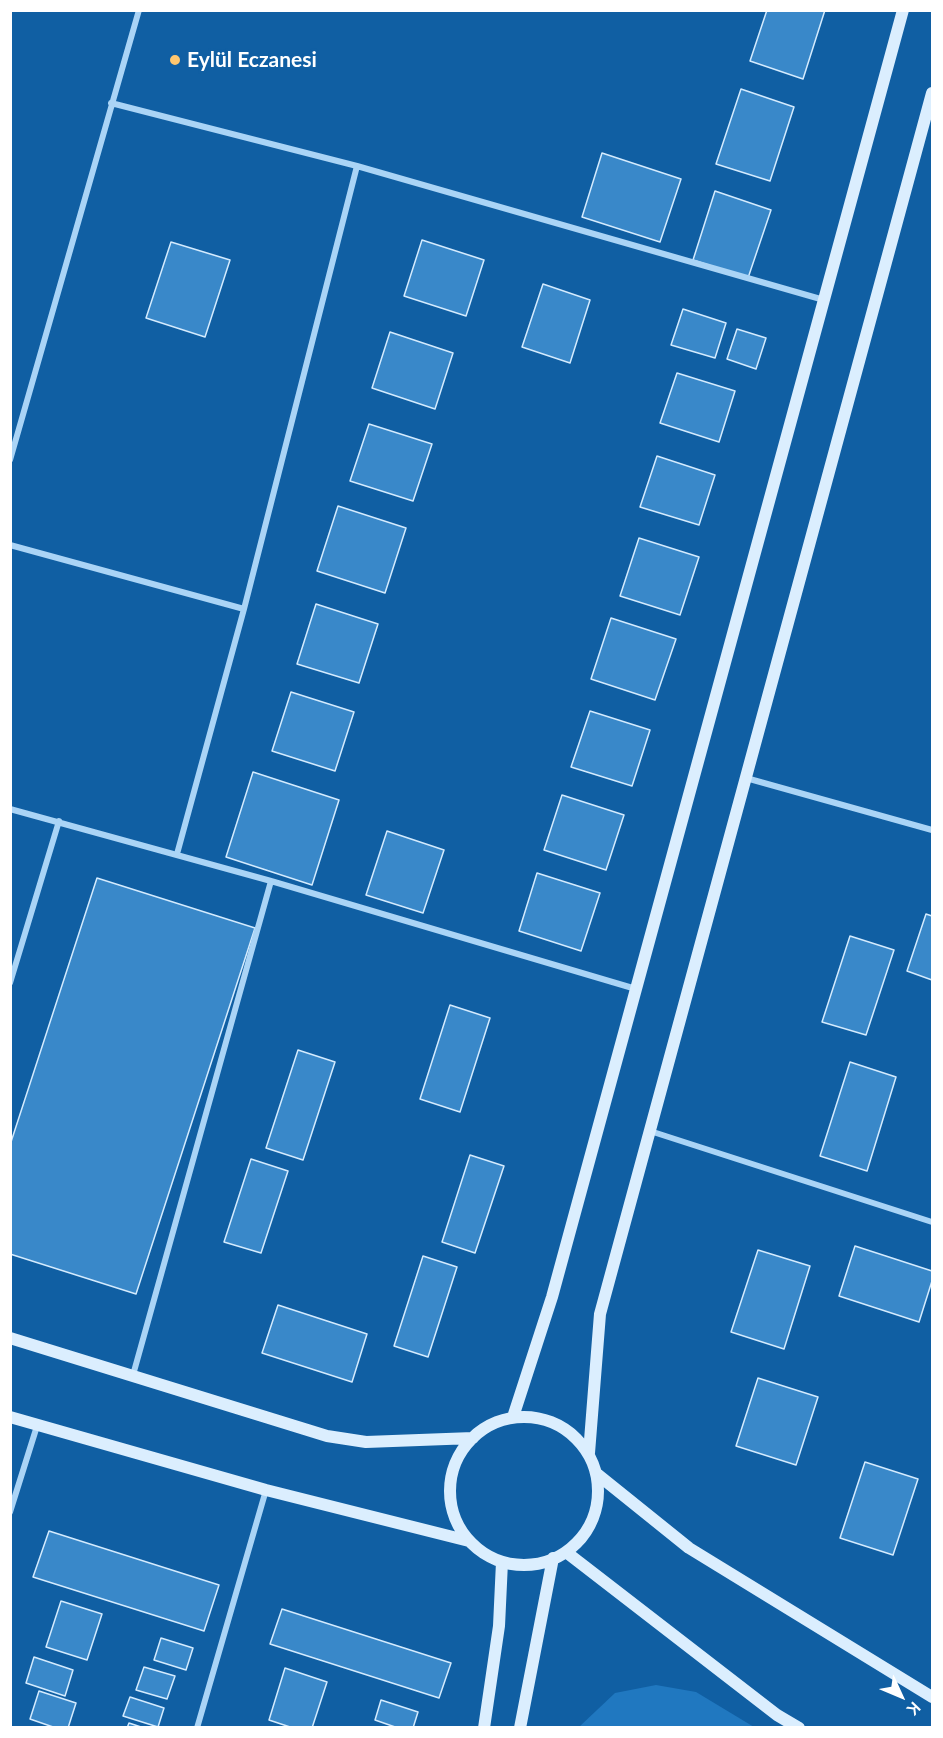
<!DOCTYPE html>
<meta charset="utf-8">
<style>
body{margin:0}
#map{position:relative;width:943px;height:1738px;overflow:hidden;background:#105fa3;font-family:Lato,sans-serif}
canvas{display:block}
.frame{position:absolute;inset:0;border:12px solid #fff;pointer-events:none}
.north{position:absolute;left:871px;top:1666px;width:60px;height:60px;-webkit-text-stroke:4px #105fa3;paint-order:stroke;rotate:134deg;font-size:16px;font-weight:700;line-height:24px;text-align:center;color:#fff}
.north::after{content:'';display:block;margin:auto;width:21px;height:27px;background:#fff;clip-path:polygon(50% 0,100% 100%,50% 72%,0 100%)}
</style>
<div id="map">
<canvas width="943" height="1738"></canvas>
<div class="frame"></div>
<div class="north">K</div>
</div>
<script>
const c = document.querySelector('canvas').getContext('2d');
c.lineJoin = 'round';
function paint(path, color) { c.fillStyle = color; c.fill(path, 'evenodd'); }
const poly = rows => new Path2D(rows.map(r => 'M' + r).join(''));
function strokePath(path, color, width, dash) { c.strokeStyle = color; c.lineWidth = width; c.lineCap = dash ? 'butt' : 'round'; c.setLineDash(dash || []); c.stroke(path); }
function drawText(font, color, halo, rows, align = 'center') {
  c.font = font + ' Lato,sans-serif'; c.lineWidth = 6; c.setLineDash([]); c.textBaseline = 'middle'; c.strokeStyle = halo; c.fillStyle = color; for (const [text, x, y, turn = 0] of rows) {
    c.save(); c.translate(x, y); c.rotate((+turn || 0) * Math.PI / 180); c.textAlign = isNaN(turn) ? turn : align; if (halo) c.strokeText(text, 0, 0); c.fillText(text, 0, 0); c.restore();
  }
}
paint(poly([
 [656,1685,696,1692,754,1727,579,1727,615,1693]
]), '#2078c0');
const building = poly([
 [767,10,825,10,803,79,750,61,767,10],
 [741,89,794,107,770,181,716,164,741,89],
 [602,153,681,179,660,242,582,217,602,153],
 [715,191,771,210,748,278,693,260,715,191],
 [422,240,484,260,466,316,404,296,422,240],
 [171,242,230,260,205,337,146,318,171,242],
 [543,284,590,300,570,363,522,347,543,284],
 [683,309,726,323,715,358,671,345,683,309],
 [737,329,766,338,756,369,727,359,737,329],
 [390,332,453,353,435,409,372,388,390,332],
 [677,373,735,391,719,442,660,423,677,373],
 [369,424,432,444,413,501,350,481,369,424],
 [657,456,715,475,699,525,640,507,657,456],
 [338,506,406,528,385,593,317,571,338,506],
 [639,538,699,557,680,615,620,596,639,538],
 [316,604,378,624,359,683,297,664,316,604],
 [611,618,676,639,655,700,591,679,611,618],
 [291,692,354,712,335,771,272,751,291,692],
 [590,711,650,730,632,786,571,767,590,711],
 [253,772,339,800,312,885,226,857,253,772],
 [562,795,624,815,606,870,544,850,562,795],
 [387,831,444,850,423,913,366,895,387,831],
 [537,873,600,893,581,951,519,931,537,873],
 [97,878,255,928,136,1294,10,1254,10,1145,97,878],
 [926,914,932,916,932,980,907,971,926,914],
 [850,936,894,950,866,1035,822,1022,850,936],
 [450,1005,490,1018,460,1112,420,1099,450,1005],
 [298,1050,335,1062,303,1160,266,1148,298,1050],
 [850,1062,896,1077,867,1171,820,1156,850,1062],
 [470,1155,504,1166,475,1253,442,1242,470,1155],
 [251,1159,288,1171,261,1253,224,1242,251,1159],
 [855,1246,932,1271,932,1281,919,1322,839,1296,855,1246],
 [758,1250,810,1266,784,1349,731,1332,758,1250],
 [423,1256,457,1267,428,1357,394,1346,423,1256],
 [278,1305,367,1334,352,1382,262,1353,278,1305],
 [758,1378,818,1397,796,1465,736,1446,758,1378],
 [865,1462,918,1479,893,1555,840,1538,865,1462],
 [49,1531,219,1585,204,1631,33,1577,49,1531],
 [61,1601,102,1614,87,1660,46,1647,61,1601],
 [282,1609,451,1663,439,1698,270,1644,282,1609],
 [161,1638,193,1648,186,1670,154,1660,161,1638],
 [34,1657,73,1670,65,1696,26,1683,34,1657],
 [144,1667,175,1676,167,1699,136,1690,144,1667],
 [285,1668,327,1682,312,1728,293,1728,269,1720,285,1668],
 [39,1691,76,1703,68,1728,56,1728,30,1719,39,1691],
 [130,1697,164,1708,158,1727,123,1716,130,1697],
 [381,1700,418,1712,413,1728,398,1728,375,1720,381,1700],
 [129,1723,144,1728,127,1728,129,1723]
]);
paint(building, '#3988c9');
strokePath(building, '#d4ebfe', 1.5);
strokePath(poly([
 [111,103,357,166,824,300],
 [10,460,139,10],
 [10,545,244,609],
 [746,778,932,830],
 [10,809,271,881,636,989],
 [177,854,244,609,357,166],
 [10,983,59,821],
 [650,1131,932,1222],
 [133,1375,271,881],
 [10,1512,37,1426],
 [197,1728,266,1490]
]), '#aad4f6', 6);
strokePath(poly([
 [10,1338,327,1436,366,1442,473,1438],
 [10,1417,266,1490,469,1541],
 [513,1417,552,1297,903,10],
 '450 1491a74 74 0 1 1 148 0a74 74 0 1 1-148 0Z',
 [589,1453,600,1314,932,93],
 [597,1474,689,1548,932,1697],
 [566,1552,777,1715,799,1728],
 [484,1728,499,1626,502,1562],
 [520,1728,553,1558]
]), '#dbeefe', 12);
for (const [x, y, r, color] of [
 [175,60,6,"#ffc76f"]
]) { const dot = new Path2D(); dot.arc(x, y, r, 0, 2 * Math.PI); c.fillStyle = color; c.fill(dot); strokePath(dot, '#105fa3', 2); }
drawText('bold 21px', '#fff', '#105fa3', [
 ["Eylül Eczanesi",187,60]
], 'left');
</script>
